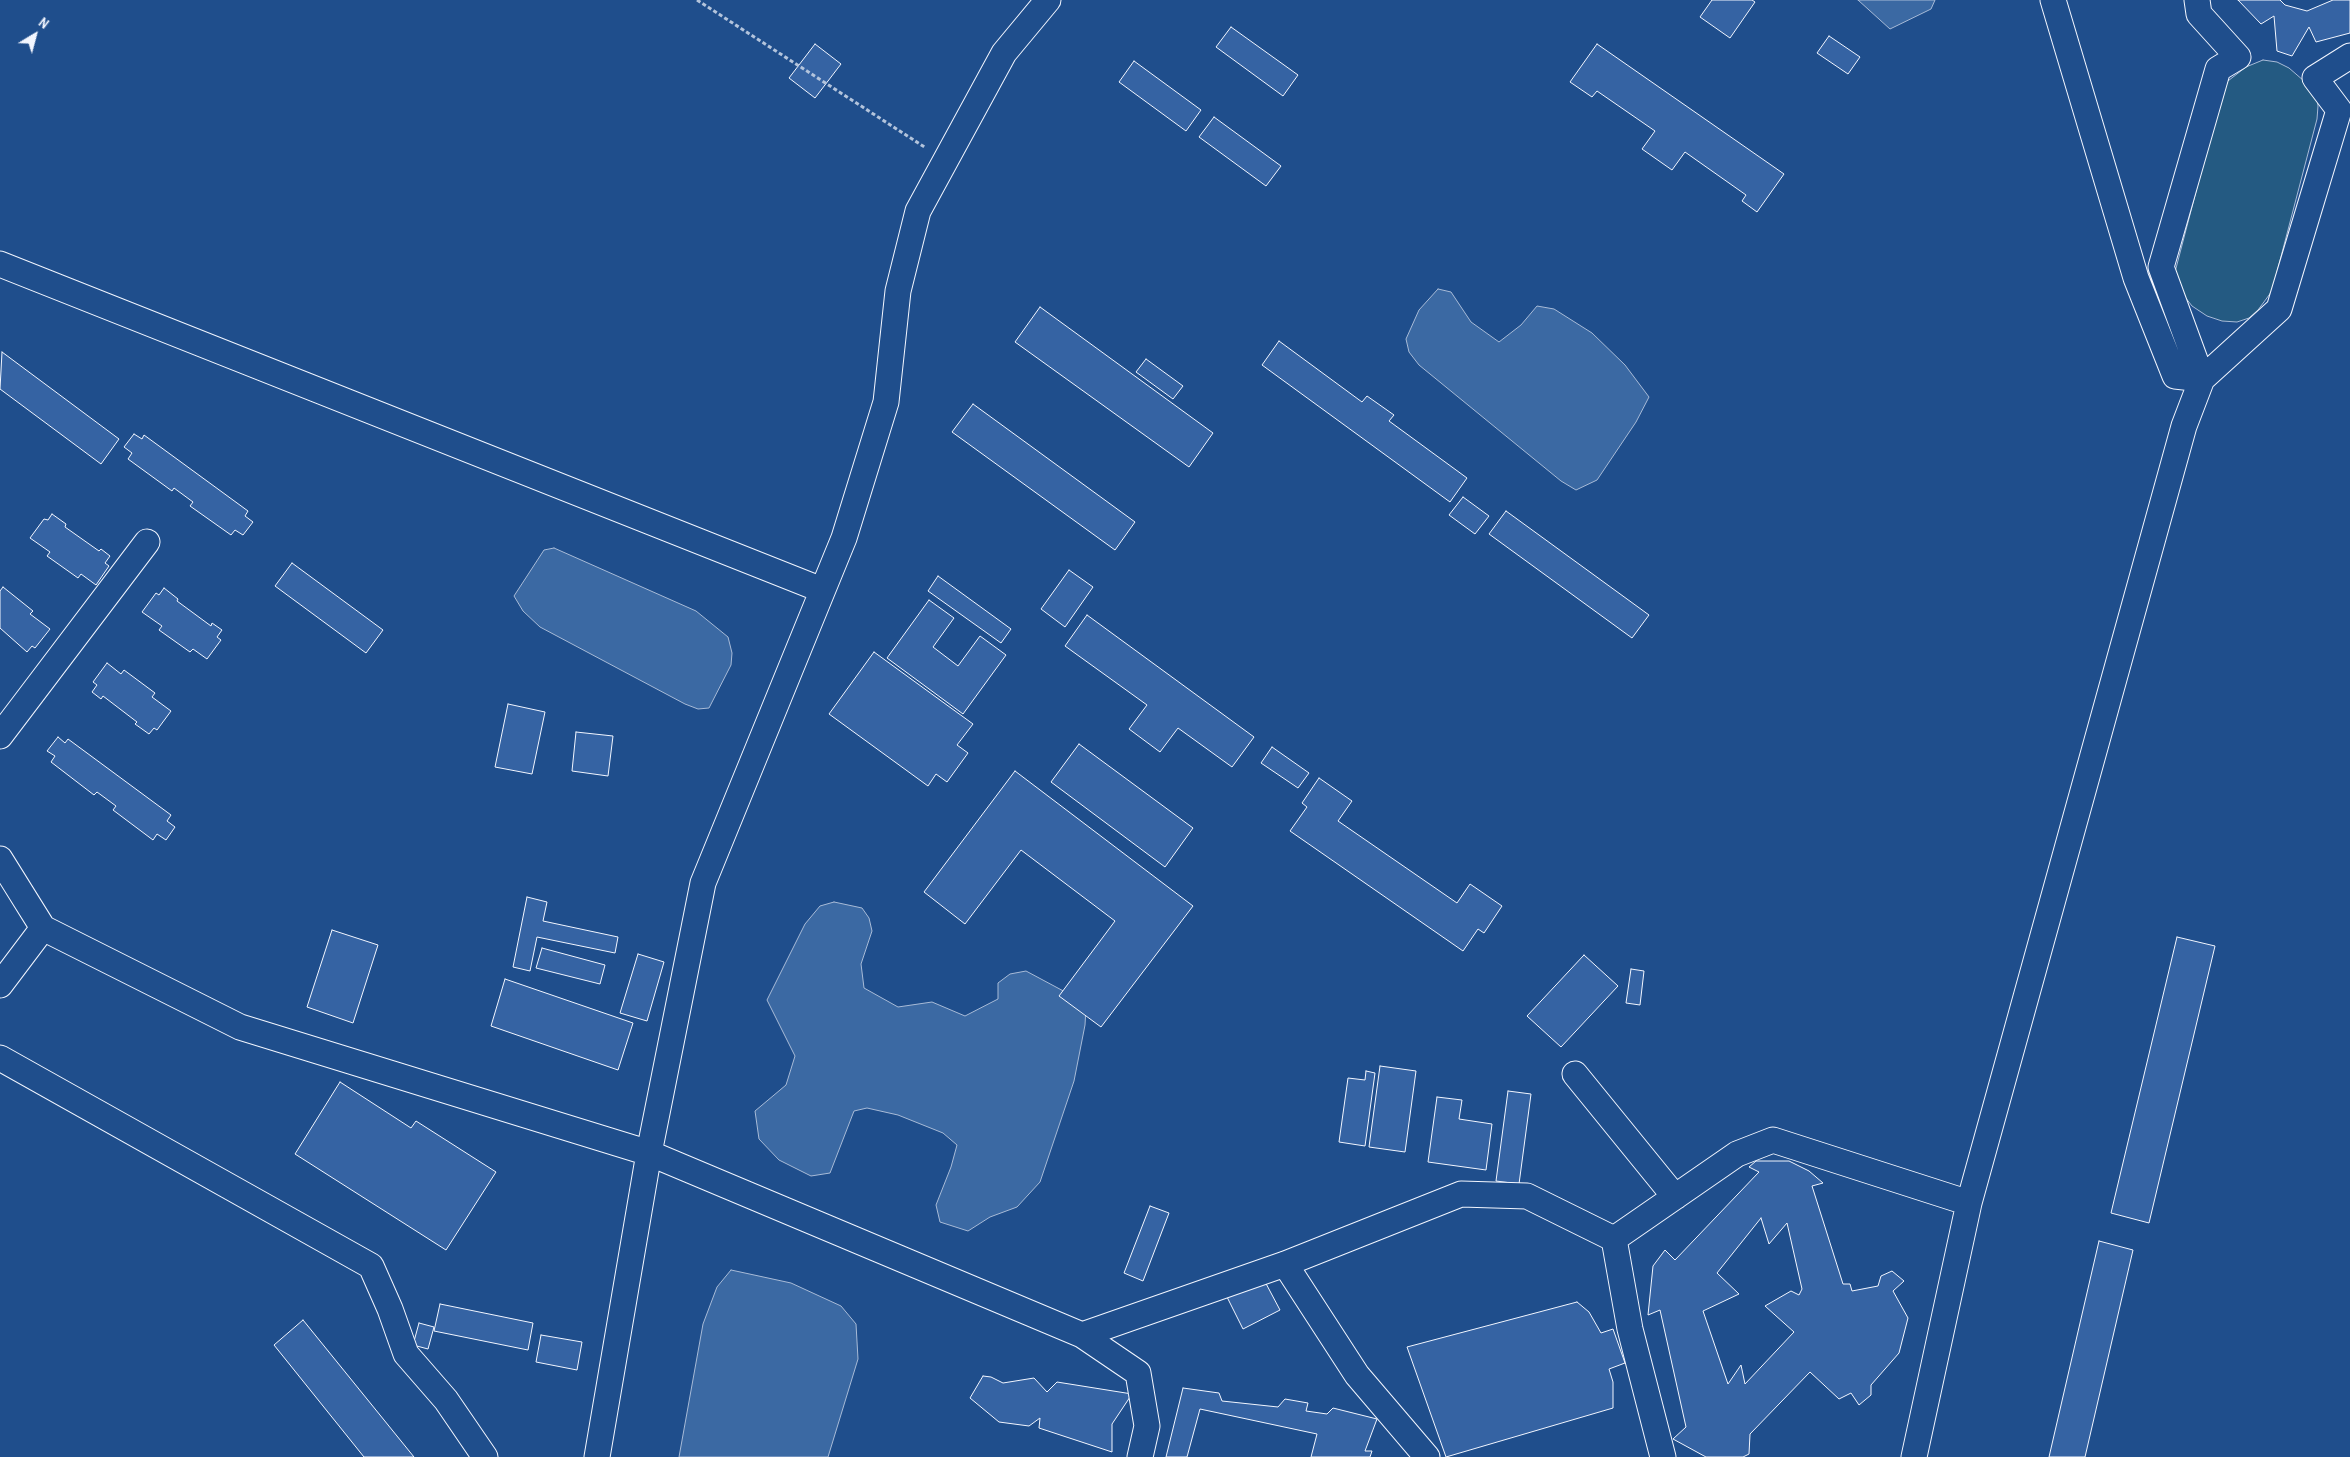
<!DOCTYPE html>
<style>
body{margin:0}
#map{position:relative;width:2350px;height:1457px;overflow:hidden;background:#1f4e8c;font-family:"Archivo Narrow",sans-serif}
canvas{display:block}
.north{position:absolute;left:10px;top:10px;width:50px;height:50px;-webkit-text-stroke:4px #1f4e8c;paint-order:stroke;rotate:37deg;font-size:14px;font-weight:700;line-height:20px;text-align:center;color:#f2f6ff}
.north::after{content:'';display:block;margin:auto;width:18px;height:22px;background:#f2f6ff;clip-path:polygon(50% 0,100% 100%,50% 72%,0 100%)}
</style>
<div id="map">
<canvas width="2350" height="1457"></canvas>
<div class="north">N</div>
</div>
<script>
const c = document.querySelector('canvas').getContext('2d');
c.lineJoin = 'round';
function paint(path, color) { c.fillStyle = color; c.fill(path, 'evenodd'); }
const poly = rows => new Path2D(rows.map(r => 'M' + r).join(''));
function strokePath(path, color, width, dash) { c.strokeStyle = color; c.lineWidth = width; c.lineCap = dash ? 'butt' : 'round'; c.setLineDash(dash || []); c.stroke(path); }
const green = poly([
 [2263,60,2277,62,2289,68,2304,81,2317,98,2318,106,2317,119,2272,291,2258,310,2249,318,2237,322,2222,321,2207,316,2192,306,2178,288,2175,272,2224,84,2246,67,2263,60]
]);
paint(green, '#245a82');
strokePath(green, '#a8bbd7', 1);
const water = poly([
 [1858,0,1935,0,1931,9,1890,29,1858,0],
 [1438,289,1451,292,1471,322,1499,342,1521,325,1537,306,1554,309,1592,333,1625,365,1649,397,1636,422,1597,480,1576,490,1561,481,1419,365,1409,352,1406,339,1419,310,1438,289],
 [554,548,696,611,728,637,732,653,731,665,709,708,698,709,685,704,540,627,523,611,514,596,544,550,554,548],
 [834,902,862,908,869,918,872,931,861,964,864,988,898,1007,932,1002,965,1016,998,999,998,983,1010,974,1026,971,1069,994,1086,1007,1085,1025,1074,1081,1040,1182,1017,1207,990,1217,968,1231,940,1222,936,1205,951,1167,957,1145,943,1133,898,1115,867,1108,854,1111,830,1173,811,1176,779,1160,759,1139,755,1111,786,1085,795,1056,767,1000,805,924,820,906,834,902],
 [731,1270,791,1283,841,1306,856,1324,858,1359,828,1457,679,1457,703,1324,717,1287,731,1270]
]);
paint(water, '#3b69a3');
strokePath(water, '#a8bbd7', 1);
const building = poly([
 [1712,0,1752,0,1755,2,1730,38,1700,17,1712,0],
 [2238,0,2280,0,2285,5,2307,11,2333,0,2350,0,2350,33,2316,42,2309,27,2292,56,2277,51,2274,16,2261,24,2238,0],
 [1231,27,1298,75,1283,96,1216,47,1231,27],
 [1829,36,1860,57,1848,74,1817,53,1829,36],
 [815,44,841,64,815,98,789,78,815,44],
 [1597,44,1784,174,1757,212,1742,201,1746,195,1685,152,1672,170,1642,149,1655,131,1597,91,1592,97,1570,82,1597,44],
 [1134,61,1201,110,1186,131,1119,82,1134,61],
 [1214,117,1281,166,1266,186,1199,137,1214,117],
 [1040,307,1213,433,1189,467,1015,342,1040,307],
 [1279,341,1362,402,1367,396,1394,415,1389,421,1467,478,1450,502,1262,365,1279,341],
 [2,352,119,439,101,464,0,389,2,352],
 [1146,359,1183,386,1173,399,1136,372,1146,359],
 [973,404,1135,522,1115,550,952,432,973,404],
 [134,434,142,439,144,435,248,511,245,516,253,522,243,535,235,530,231,535,190,506,193,502,174,488,172,491,128,459,132,453,124,447,134,434],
 [1463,497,1489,516,1475,534,1449,515,1463,497],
 [1506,511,1649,615,1632,638,1489,534,1506,511],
 [52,514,66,524,65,527,99,551,101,549,110,556,105,563,109,566,96,585,81,574,78,578,47,556,50,552,30,538,44,519,48,520,52,514],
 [292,563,383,630,366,653,275,586,292,563],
 [1069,570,1093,587,1065,627,1041,609,1069,570],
 [938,576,1011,629,1001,643,928,591,938,576],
 [3,587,33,611,30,614,50,629,35,648,32,646,27,652,0,628,0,591,3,587],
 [164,588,178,599,177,601,211,626,212,623,222,630,217,637,221,640,207,659,193,649,190,652,159,630,162,626,142,612,156,593,159,595,164,588],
 [929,600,954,618,933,647,958,666,980,636,1006,655,963,714,887,658,929,600],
 [1087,615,1254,737,1232,767,1178,728,1160,752,1129,729,1147,705,1065,646,1087,615],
 [874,652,973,724,957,745,968,753,947,782,936,774,928,786,829,714,874,652],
 [107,663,121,674,124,670,155,693,152,697,171,711,157,730,154,728,149,734,135,724,137,722,103,696,101,699,92,692,97,685,93,682,107,663],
 [508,704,545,712,532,774,495,767,508,704],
 [576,732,613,736,608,776,572,771,576,732],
 [58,737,65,743,68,739,171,815,167,821,175,827,166,840,157,834,153,840,113,810,116,806,97,792,94,795,51,762,55,756,47,751,58,737],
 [1079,744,1193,828,1165,867,1051,782,1079,744],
 [1272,747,1309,773,1298,788,1261,763,1272,747],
 [1015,771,1193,906,1101,1027,1059,996,1115,921,1021,850,965,924,924,892,1015,771],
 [1319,778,1352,801,1338,821,1457,903,1470,884,1502,906,1484,933,1478,929,1463,951,1290,831,1307,807,1302,803,1319,778],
 [527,897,547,902,543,921,618,937,615,953,537,937,530,971,513,967,527,897],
 [332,930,378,945,353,1023,307,1007,332,930],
 [2177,937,2215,946,2149,1223,2111,1213,2177,937],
 [542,948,605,965,600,984,536,968,542,948],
 [638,954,664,962,647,1021,620,1013,638,954],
 [1584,955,1618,986,1561,1047,1527,1016,1584,955],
 [1631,969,1644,971,1640,1005,1626,1003,1631,969],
 [505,979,633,1023,618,1070,491,1026,505,979],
 [1380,1066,1416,1071,1405,1152,1369,1147,1380,1066],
 [1366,1071,1375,1073,1365,1146,1339,1142,1348,1078,1365,1080,1366,1071],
 [340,1082,411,1128,416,1121,496,1172,446,1250,295,1154,340,1082],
 [1508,1091,1531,1094,1519,1184,1496,1181,1508,1091],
 [1437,1097,1462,1100,1459,1119,1492,1124,1486,1170,1428,1162,1437,1097],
 [1756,1161,1789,1161,1809,1171,1823,1183,1812,1186,1843,1284,1850,1284,1852,1291,1878,1286,1881,1276,1892,1271,1904,1281,1893,1291,1908,1318,1899,1353,1871,1385,1871,1395,1859,1405,1851,1393,1839,1399,1810,1372,1750,1434,1749,1454,1743,1457,1706,1457,1673,1439,1686,1427,1660,1310,1648,1315,1653,1266,1665,1250,1675,1260,1759,1172,1749,1167,1756,1161],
 [1761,1218,1769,1244,1787,1223,1802,1289,1799,1295,1791,1291,1765,1306,1794,1332,1745,1384,1741,1365,1728,1384,1703,1311,1739,1294,1717,1273,1761,1218],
 [1150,1206,1169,1213,1143,1281,1124,1273,1150,1206],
 [2099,1241,2133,1250,2085,1457,2049,1457,2099,1241],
 [1262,1276,1280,1310,1243,1329,1226,1295,1262,1276],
 [1577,1302,1589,1312,1601,1333,1613,1329,1625,1363,1609,1369,1613,1382,1613,1408,1446,1457,1407,1347,1577,1302],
 [440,1304,533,1323,528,1350,434,1331,440,1304],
 [303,1320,414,1457,364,1457,274,1345,303,1320],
 [419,1323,434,1327,428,1349,413,1345,419,1323],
 [541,1335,582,1342,577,1370,536,1362,541,1335],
 [983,1376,991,1377,1003,1383,1034,1378,1047,1392,1057,1382,1132,1394,1112,1424,1112,1452,1039,1428,1040,1418,1029,1426,999,1422,970,1398,983,1376],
 [1183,1388,1219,1393,1222,1401,1278,1407,1285,1399,1308,1403,1306,1411,1327,1414,1333,1408,1377,1419,1365,1451,1372,1451,1370,1457,1311,1457,1317,1434,1200,1409,1187,1457,1166,1457,1183,1388]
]);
paint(building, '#3563a3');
strokePath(building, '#f2f6ff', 1);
const minor = poly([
 [2053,0,2136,278,2175,376,2202,379,2161,267,2218,69,2238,57,2199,14,2197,0],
 [0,264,822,590],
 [0,736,147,542],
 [0,859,43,928,240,1027,649,1153,1082,1335,1285,1264,1461,1194,1527,1196,1614,1239,1737,1154,1773,1140,1969,1203],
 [0,985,43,928],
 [0,1058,371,1266,390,1309,406,1354,446,1400,485,1457],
 [1575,1074,1675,1197],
 [1614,1239,1630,1329,1663,1457],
 [1285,1264,1357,1375,1427,1457],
 [1082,1335,1138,1373,1147,1426,1140,1457],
 [597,1457,649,1153,703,883,844,538,886,402,898,291,918,211,1004,53,1048,0],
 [1914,1457,1969,1203,2184,426,2202,379,2279,309,2339,110,2315,78,2350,56]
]);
strokePath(minor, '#f2f6ff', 27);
strokePath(poly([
 [697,0,926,148]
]), '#b3c4dc', 3, [4, 2.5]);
strokePath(minor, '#1f4e8c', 25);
</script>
